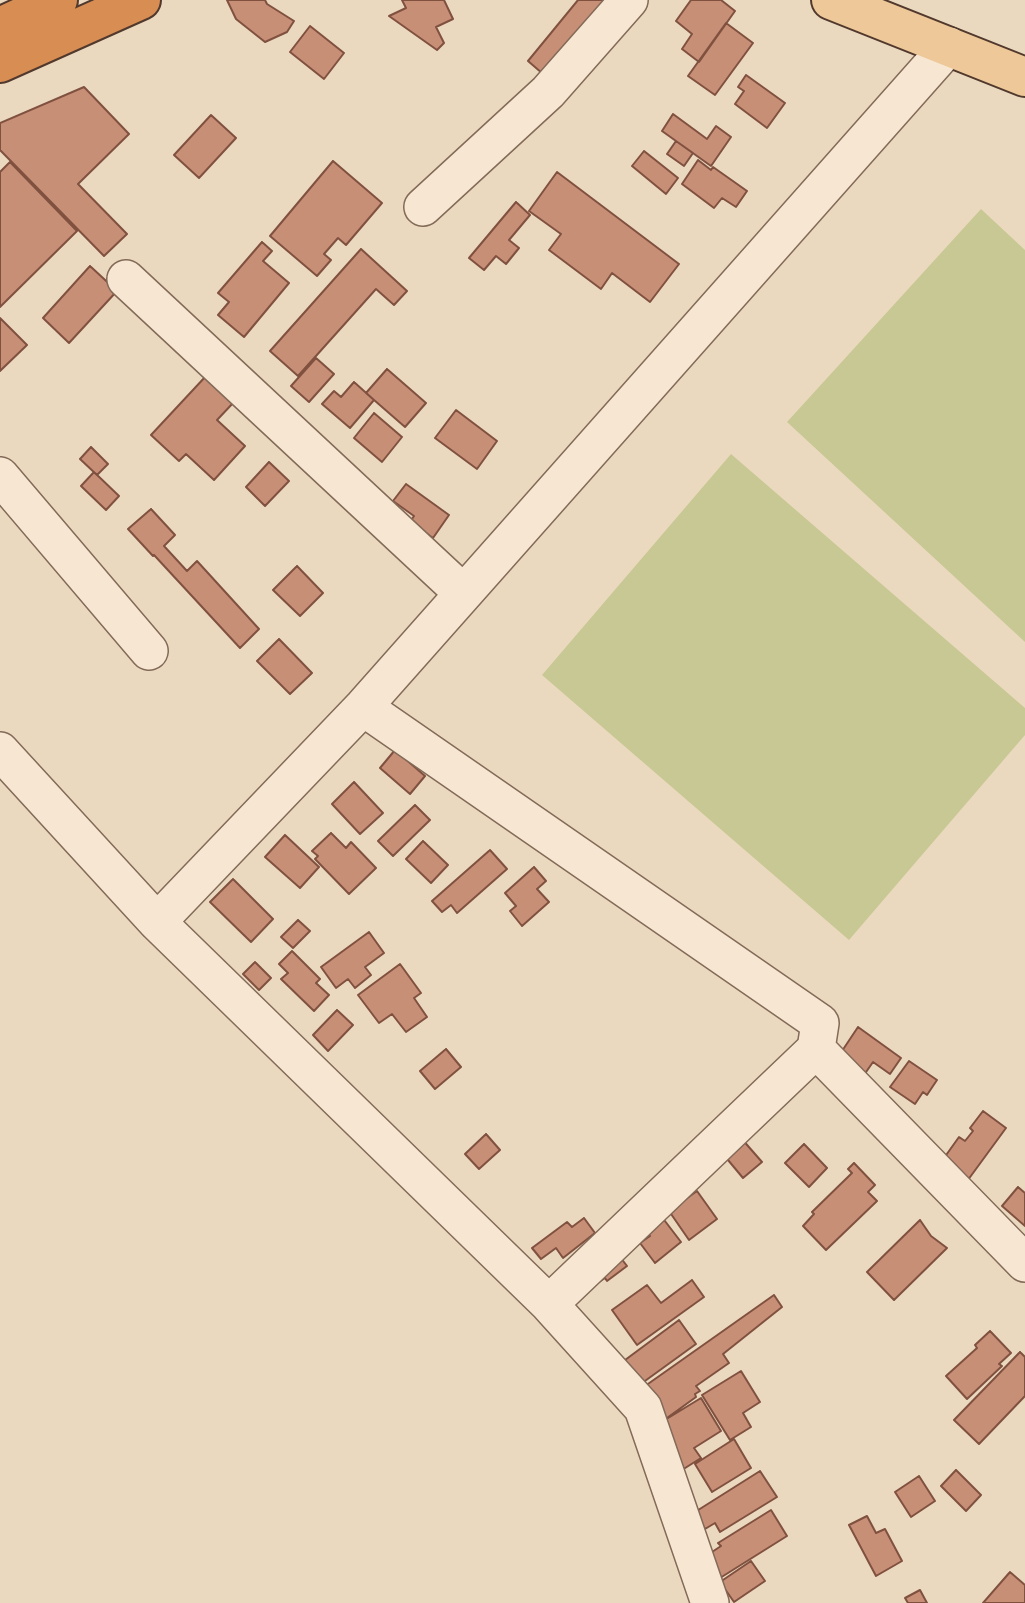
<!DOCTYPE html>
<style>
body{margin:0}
canvas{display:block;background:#ebd9bf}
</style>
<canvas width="1025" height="1603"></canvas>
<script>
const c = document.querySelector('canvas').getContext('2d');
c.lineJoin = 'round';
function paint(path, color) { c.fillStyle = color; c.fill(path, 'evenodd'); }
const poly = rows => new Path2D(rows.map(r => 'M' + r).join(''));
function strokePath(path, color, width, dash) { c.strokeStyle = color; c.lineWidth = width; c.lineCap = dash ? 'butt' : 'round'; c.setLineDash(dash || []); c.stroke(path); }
paint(poly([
 [981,209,1025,250,1025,642,787,422],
 [731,454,1025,708,1025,735,849,940,542,675]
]), '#c8c894');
const building = poly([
 [227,0,265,0,267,4,294,21,287,32,265,42,236,19,227,0],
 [402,0,444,0,453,19,436,27,444,43,437,50,389,16,406,8,402,0],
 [578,0,616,0,550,80,528,61,578,0],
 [691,0,721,0,735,11,699,62,682,49,692,34,676,21,691,0],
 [726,23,753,43,715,95,688,76,726,23],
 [310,26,344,53,324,79,290,52,310,26],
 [746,75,785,103,767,128,735,104,744,91,738,87,746,75],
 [84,87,129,134,78,184,127,234,104,256,0,150,0,123,84,87],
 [673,114,707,139,716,126,731,137,711,166,662,131,673,114],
 [211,115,236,138,199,178,174,155,211,115],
 [676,141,693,153,684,166,667,154,676,141],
 [644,151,678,178,666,194,632,166,644,151],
 [698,160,711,170,713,167,747,191,736,207,722,198,714,208,682,184,698,160],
 [333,161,382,203,346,245,338,238,324,254,331,260,317,276,270,236,333,161],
 [10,162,77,231,0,307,0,172,10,162],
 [557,172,679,264,650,302,612,273,601,289,549,250,561,234,529,211,557,172],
 [516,202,530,215,509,240,519,248,506,264,496,256,484,270,469,258,516,202],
 [262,242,272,251,263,261,289,283,244,337,218,315,229,302,218,293,262,242],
 [361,249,407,291,394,305,376,289,298,376,270,351,361,249],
 [90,266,117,291,69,343,43,318,90,266],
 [0,318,27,345,0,371,0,318],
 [316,358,334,374,309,402,291,386,316,358],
 [387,369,426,403,405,427,366,393,387,369],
 [206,376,234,402,217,420,245,446,214,480,186,454,179,461,151,435,206,376],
 [354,382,374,400,350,428,322,404,334,391,341,397,354,382],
 [456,410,497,441,477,469,435,438,456,410],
 [374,413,402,437,382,462,354,438,374,413],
 [91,447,108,464,97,475,80,459,91,447],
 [269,462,289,481,265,506,246,487,269,462],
 [94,472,119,496,106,510,81,486,94,472],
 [406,484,449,515,433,538,410,522,414,516,393,501,406,484],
 [151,509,175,535,164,546,187,571,197,561,259,629,240,648,154,555,153,556,128,529,151,509],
 [297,566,323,593,300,616,273,590,297,566],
 [279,639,312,673,290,694,257,661,279,639],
 [395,750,425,776,410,794,380,768,395,750],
 [354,782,383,813,360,834,332,804,354,782],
 [415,805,430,820,393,856,378,841,415,805],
 [331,833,346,848,351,842,376,868,349,894,315,859,318,856,312,851,331,833],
 [285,835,319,867,300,888,265,857,285,835],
 [423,841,448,865,431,883,406,859,423,841],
 [490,850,507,869,457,913,451,905,442,912,432,901,490,850],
 [534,867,546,881,537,889,549,902,522,926,510,911,516,906,505,893,534,867],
 [233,879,273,919,251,942,210,902,233,879],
 [298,920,310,931,293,948,281,937,298,920],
 [369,932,384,953,365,967,371,975,355,988,348,979,336,988,321,967,369,932],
 [292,951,320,979,316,983,329,995,314,1011,281,979,288,973,279,964,292,951],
 [255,962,271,978,259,990,243,974,255,962],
 [400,964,421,993,414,998,427,1017,406,1032,392,1014,379,1023,358,995,400,964],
 [337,1010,353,1025,328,1051,313,1035,337,1010],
 [858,1027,901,1058,890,1074,873,1062,864,1075,838,1057,858,1027],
 [446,1049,461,1067,435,1089,420,1071,446,1049],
 [909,1061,937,1080,927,1095,923,1092,915,1104,890,1087,909,1061],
 [983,1111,1006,1128,965,1184,939,1165,959,1137,965,1141,973,1131,970,1128,983,1111],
 [486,1134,500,1150,479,1169,465,1154,486,1134],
 [741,1138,762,1162,743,1178,723,1154,741,1138],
 [804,1144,827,1168,809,1187,785,1163,804,1144],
 [854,1163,875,1185,868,1192,877,1201,826,1250,803,1226,814,1214,812,1212,852,1173,848,1169,854,1163],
 [1018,1187,1025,1193,1025,1226,1002,1206,1018,1187],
 [697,1191,717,1219,689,1240,669,1211,697,1191],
 [655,1208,681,1242,655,1263,640,1243,650,1236,639,1220,655,1208],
 [584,1218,595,1233,563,1258,556,1248,541,1259,532,1248,567,1222,572,1227,584,1218],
 [920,1220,931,1236,947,1248,894,1300,867,1272,920,1220],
 [614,1249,627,1266,607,1281,605,1278,590,1288,614,1249],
 [692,1280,704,1297,637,1345,612,1310,647,1285,661,1303,692,1280],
 [774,1295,782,1307,723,1354,729,1363,696,1386,700,1391,695,1394,696,1397,660,1423,638,1391,774,1295],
 [679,1320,696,1344,638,1386,621,1363,679,1320],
 [990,1331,1011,1353,999,1364,1002,1366,967,1399,946,1376,977,1348,975,1345,990,1331],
 [1020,1352,1025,1357,1025,1396,979,1444,954,1420,1020,1352],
 [741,1371,760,1402,743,1413,751,1427,730,1440,702,1395,741,1371],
 [701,1398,721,1431,694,1448,701,1458,682,1470,655,1426,701,1398],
 [734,1439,751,1468,712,1492,695,1464,734,1439],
 [956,1470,981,1495,966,1511,941,1486,956,1470],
 [760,1471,777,1497,720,1532,715,1523,705,1529,695,1512,760,1471],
 [919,1476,935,1501,911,1517,895,1492,919,1476],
 [771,1510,787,1536,720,1578,706,1556,721,1546,718,1543,771,1510],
 [867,1516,876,1533,885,1529,902,1561,876,1576,849,1525,867,1516],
 [751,1561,765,1581,734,1602,720,1582,751,1561],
 [1010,1572,1025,1585,1025,1603,983,1603,1010,1572],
 [920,1590,927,1603,908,1603,905,1598,920,1590]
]);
paint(building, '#c88f77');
strokePath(building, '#815140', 2);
const minor = poly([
 [423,207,548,92,629,0],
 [126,279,463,593],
 [0,476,149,651],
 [363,707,820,1023,816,1049,549,1304],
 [0,751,157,922,549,1304,643,1408,710,1603],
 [157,922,363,707,949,46],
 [816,1049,1025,1263]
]);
const major = poly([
 [831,0,1025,77]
]);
const highway = poly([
 [0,27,58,0],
 [0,63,141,0]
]);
strokePath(minor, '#836a59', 40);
strokePath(major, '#51392d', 42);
strokePath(highway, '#51392d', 42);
strokePath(minor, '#f7e7d2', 37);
strokePath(major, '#eec898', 38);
strokePath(highway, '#d88d53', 38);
</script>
